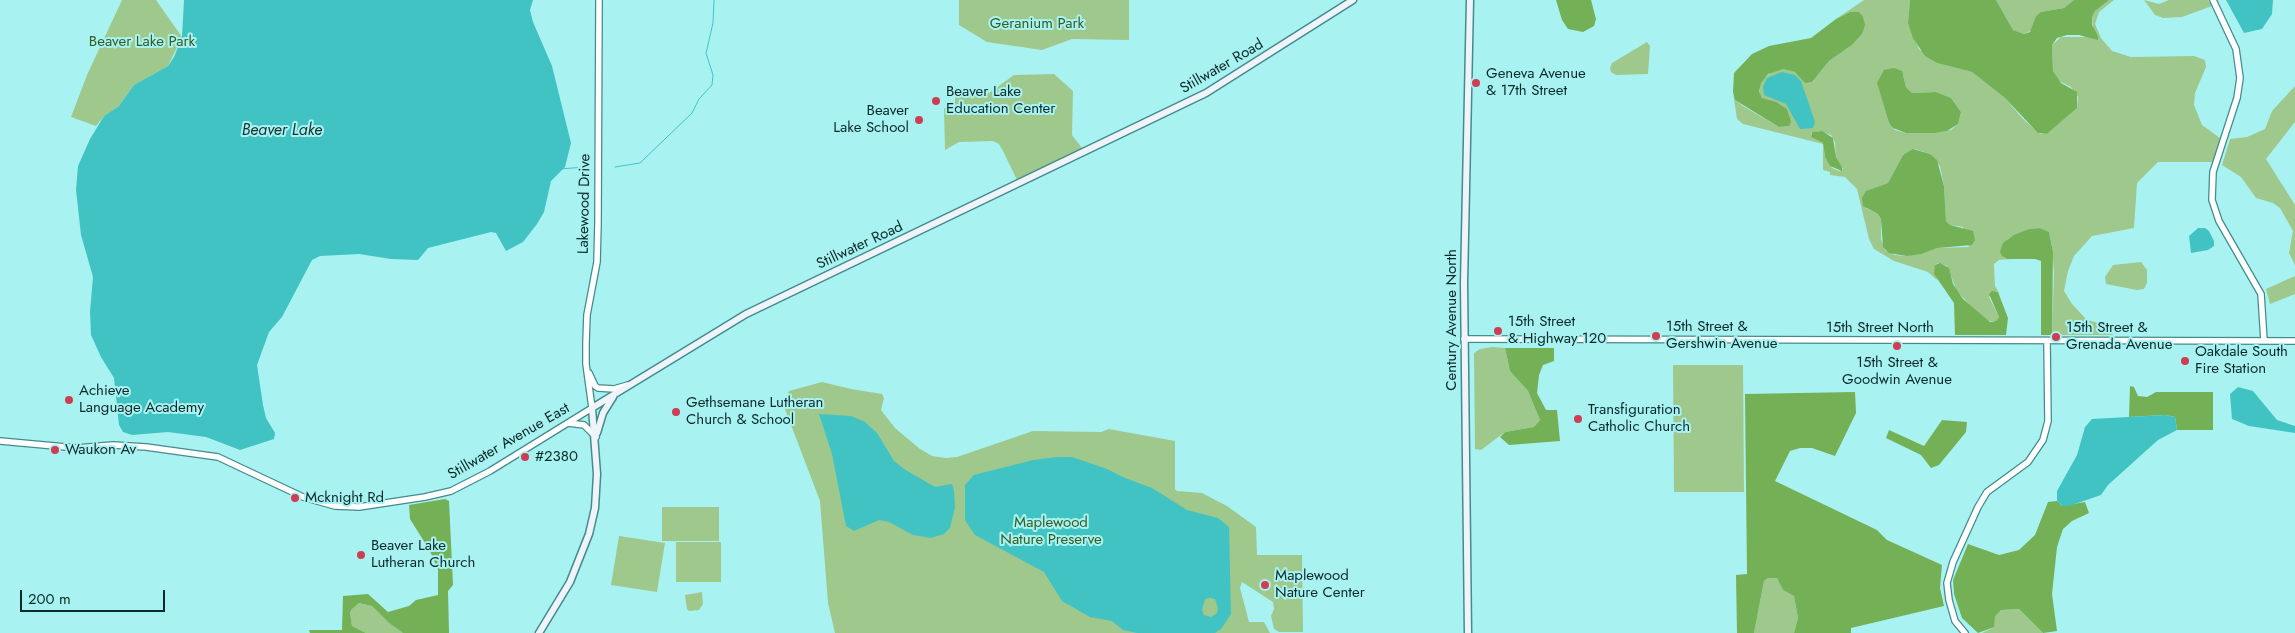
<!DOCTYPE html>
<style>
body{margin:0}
#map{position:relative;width:2295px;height:633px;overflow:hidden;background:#a9f2f2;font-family:Jost,sans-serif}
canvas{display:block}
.scale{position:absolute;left:20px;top:590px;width:145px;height:22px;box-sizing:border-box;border:2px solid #0b2a2a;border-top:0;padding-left:6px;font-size:15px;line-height:18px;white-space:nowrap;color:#0b2a2a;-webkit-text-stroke:4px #a9f2f2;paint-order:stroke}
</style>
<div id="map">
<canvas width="2295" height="633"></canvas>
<div class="scale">200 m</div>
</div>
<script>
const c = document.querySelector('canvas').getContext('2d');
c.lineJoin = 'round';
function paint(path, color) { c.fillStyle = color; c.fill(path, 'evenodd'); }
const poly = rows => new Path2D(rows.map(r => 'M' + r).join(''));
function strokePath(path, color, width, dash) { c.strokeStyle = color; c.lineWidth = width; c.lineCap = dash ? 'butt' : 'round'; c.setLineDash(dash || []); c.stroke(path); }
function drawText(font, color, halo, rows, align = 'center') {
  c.font = font + ' Jost,sans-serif'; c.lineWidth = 4; c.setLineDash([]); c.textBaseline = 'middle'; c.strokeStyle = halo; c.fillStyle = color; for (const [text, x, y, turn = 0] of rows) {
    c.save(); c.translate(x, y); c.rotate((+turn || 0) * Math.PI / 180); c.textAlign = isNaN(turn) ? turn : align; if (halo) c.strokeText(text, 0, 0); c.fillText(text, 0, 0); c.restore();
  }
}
paint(poly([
 [122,0,156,0,182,37,168,66,134,85,119,106,104,116,96,126,71,117,87,75],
 [959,0,1129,0,1129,40,1072,39,1042,50,987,42,959,25],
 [1864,0,1910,0,1908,23,1919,49,1937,63,1972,72,2005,98,2023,119,2040,134,2047,134,2077,108,2078,97,2071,87,2059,81,2053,71,2052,45,2061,37,2084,37,2093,28,2092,17,2095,11,2109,0,2114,0,2099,12,2095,24,2101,38,2112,51,2131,57,2194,56,2205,60,2206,67,2195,93,2194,105,2202,125,2220,138,2213,162,2158,162,2137,183,2134,228,2092,236,2074,256,2068,271,2064,291,2072,304,2087,320,2110,326,2113,335,2052,335,2054,272,2052,246,2049,232,2040,228,2029,229,2008,239,2004,258,2011,259,1999,260,1994,264,1995,286,2000,294,1997,291,1989,297,1999,317,1996,321,1989,321,1976,312,1957,291,1947,266,1938,263,1935,265,1937,280,1928,272,1894,261,1874,249,1869,239,1857,189,1845,177,1830,175,1830,172,1823,170,1823,144,1743,124,1737,119,1733,92,1735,100,1743,106,1779,127,1789,126,1760,95,1759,87,1763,79,1773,71,1783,69,1795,72,1812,82,1829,61,1852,45,1862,34,1864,20,1859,12,1850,12,1836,19],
 [1903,75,1906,87,1912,93,1936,92,1951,98,1961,112,1958,124,1951,130,1941,132,1906,133,1895,130,1889,123,1878,85],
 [1819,131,1831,135,1835,142,1836,157,1843,169,1839,171,1832,168,1825,157,1823,143,1811,137,1811,133],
 [1915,149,1930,154,1940,166,1944,186,1946,221,1950,225,1963,227,1969,247,1937,248,1907,256,1895,255,1885,250,1881,239,1881,219,1878,214,1866,208,1869,190,1888,183,1903,155],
 [1996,0,2074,0,2064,8,2041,12,2036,16,2032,30,2024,34,2013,30],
 [2144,0,2159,4,2169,0,2208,0,2212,6,2182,17,2163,18,2155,15],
 [1647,42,1650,46,1648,74,1616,75,1611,72,1610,68,1612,63],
 [1054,74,1073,91,1072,135,1085,152,1019,184,1003,151,999,144,993,141,959,142,945,150,944,108,955,107,955,94,989,93,1014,75],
 [2295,86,2295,122,2266,159,2295,205,2295,265,2289,253,2293,231,2280,208,2273,203,2256,198,2241,177,2222,165,2230,139,2247,137,2265,129,2272,111],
 [2141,262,2147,270,2147,283,2144,289,2137,290,2106,284,2105,277,2113,265],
 [2295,276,2295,294,2270,304,2266,289],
 [1492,347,1505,348,1510,371,1528,391,1540,420,1534,427,1505,432,1481,450,1475,449,1474,353,1480,349],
 [1673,365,1743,365,1744,492,1674,492],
 [822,382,851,389,882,394,884,398,881,410,895,428,920,449,932,456,946,458,957,457,1033,431,1101,432,1109,429,1175,441,1175,489,1177,491,1202,493,1227,506,1256,527,1257,555,1302,555,1303,632,1279,632,1274,629,1271,616,1274,609,1273,602,1242,582,1240,588,1249,622,1264,622,1270,633,835,633,828,603,820,501,783,404,789,391],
 [662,507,719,507,719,541,662,541],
 [619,536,665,543,657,592,611,585],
 [676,542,721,542,721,582,676,582],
 [1768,578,1777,578,1783,590,1794,596,1798,618,1794,633,1754,633,1764,581],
 [702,592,703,604,699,610,689,611,687,609,685,595],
 [359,603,372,606,389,623,403,633,366,633,352,626,350,614,352,609],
 [2019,609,2043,633,1982,633,1994,627,1994,616,2001,610]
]), '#9fc88c');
paint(poly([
 [1556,0,1591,0,1596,19,1594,26,1583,32,1568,29,1562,20],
 [1910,0,1996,0,2013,30,2024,34,2030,32,2036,16,2041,12,2064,8,2074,0,2109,0,2095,11,2092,17,2092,25,2098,36,2098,40,2079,35,2067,35,2057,38,2052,45,2053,71,2061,83,2077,92,2077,108,2047,134,2038,133,2005,98,1972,72,1937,63,1925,56,1913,38,1908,23],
 [1850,12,1859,12,1863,17,1865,25,1862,34,1852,45,1829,61,1812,82,1805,83,1795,72,1783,69,1768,74,1761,83,1759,91,1762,98,1776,102,1787,109,1791,122,1789,126,1779,127,1735,100,1733,92,1734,73,1752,54,1769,46,1811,38,1836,19],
 [1894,68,1902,71,1906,87,1912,93,1936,92,1951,98,1961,112,1958,124,1947,131,1934,133,1906,133,1893,128,1889,123,1877,83,1884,70],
 [1822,131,1833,138,1836,157,1842,167,1842,171,1830,166,1825,157,1823,143,1811,137,1812,132],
 [1913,149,1930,154,1937,160,1944,186,1946,221,1950,225,1973,231,1975,240,1972,245,1937,248,1921,254,1907,256,1889,253,1883,247,1881,219,1878,214,1863,206,1862,198,1866,191,1888,183,1903,155],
 [2040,228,2049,232,2053,252,2052,335,2041,335,2041,261,2035,259,2007,259,2002,256,2000,252,2003,243,2014,235,2029,229],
 [1940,263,1949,268,1953,284,1963,299,1990,322,1996,321,1999,317,1989,294,1992,291,1998,292,2008,318,2006,335,1955,335,1954,303,1934,274,1935,265],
 [1505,348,1554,348,1554,361,1543,365,1539,375,1537,393,1546,410,1557,410,1560,441,1509,445,1500,437,1505,432,1534,427,1540,420,1528,391,1510,371],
 [2130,386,2134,387,2138,396,2147,397,2156,392,2213,392,2213,430,2177,430,2175,417,2165,415,2129,417],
 [1855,392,1856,413,1835,456,1812,448,1800,448,1790,451,1775,481,1877,530,1887,540,1942,565,1940,588,1944,606,1851,628,1851,633,1794,633,1798,618,1794,596,1783,590,1777,578,1768,578,1764,581,1754,633,1737,633,1736,575,1747,574,1745,394],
 [1942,420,1967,422,1966,432,1939,465,1931,468,1921,455,1886,438,1889,430,1924,446],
 [445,499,449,501,453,585,448,591,449,633,403,633,389,623,372,606,359,603,352,609,350,613,352,626,366,633,310,633,309,630,342,630,343,596,368,594,388,612,409,606,416,600,438,595,438,570,430,551,410,519,409,505],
 [2057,501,2062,506,2085,502,2089,513,2072,521,2063,529,2057,547,2052,594,2057,631,2043,633,2019,609,2001,610,1995,616,1994,627,1978,633,1962,618,1954,594,1953,580,1968,544,1999,555,2019,550,2035,535,2048,502]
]), '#74b055');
paint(poly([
 [184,0,533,0,530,10,533,22,552,66,571,143,565,167,551,181,544,212,537,224,523,242,506,251,496,233,491,232,428,248,418,260,391,259,359,254,320,256,312,260,282,317,269,332,257,365,263,405,266,418,275,433,274,439,240,450,206,437,168,432,132,435,123,432,119,425,114,378,101,357,91,335,90,312,93,277,81,235,76,190,78,166,90,139,104,116,119,106,134,85,168,66,174,57,182,37],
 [2226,0,2273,0,2272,14,2262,29,2244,33],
 [1782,72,1795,75,1801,81,1815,122,1813,128,1800,129,1786,104,1764,95,1763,87,1767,78],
 [2198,228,2205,228,2209,231,2214,241,2214,246,2208,250,2191,253,2189,236],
 [2238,387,2253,391,2277,420,2295,426,2295,433,2249,426,2232,419,2230,394],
 [819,414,851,416,865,422,877,433,894,461,904,469,935,487,952,484,954,491,955,507,950,528,944,534,931,538,913,535,889,522,879,520,854,531,846,526,832,454],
 [2165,415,2175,417,2177,430,2158,440,2108,485,2101,495,2069,506,2062,506,2057,501,2057,491,2077,455,2085,427,2092,419],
 [1058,457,1072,457,1107,469,1125,478,1152,488,1187,510,1218,518,1229,527,1231,614,1222,628,1215,633,1137,633,1123,630,1112,621,1090,617,1062,601,1044,572,975,535,965,520,965,485,974,475,1033,460],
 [1210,598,1215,599,1218,608,1217,613,1211,617,1204,615,1202,610,1205,599]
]), '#41c3c4');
strokePath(poly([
 [615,167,640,163,692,113,699,99,712,85,713,75,706,53,713,23,714,0],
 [560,169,585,167]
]), '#41c3c4', 1);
const tertiary = poly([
 [2213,0,2236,49,2240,78,2237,98,2213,172,2212,200,2219,221,2261,294,2264,341],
 [1464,339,2295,341],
 [589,373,595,386,598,388,614,389,628,385],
 [568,423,584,425,596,437],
 [0,441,77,448,113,445,146,447,218,457,303,497,335,506,359,507,425,497,451,491,490,471,592,408,586,364,586,342,587,315,597,262,598,223,599,0],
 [1965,633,1955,621,1949,600,1947,583,1953,562,1978,507,1987,492,2028,462,2043,440,2048,421,2047,341]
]);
const secondary = poly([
 [597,433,603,413,613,397],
 [539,633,570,582,589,534,595,508,597,474,592,408,746,314,1206,93,1353,0],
 [1468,633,1464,283,1470,0]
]);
strokePath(tertiary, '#448b8c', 8);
strokePath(secondary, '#448b8c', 9);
strokePath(tertiary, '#fff', 5.5);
strokePath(secondary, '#eff4fa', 6);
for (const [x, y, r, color] of [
 [1476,83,5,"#cd3d54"],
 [936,101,5,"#cd3d54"],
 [919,120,5,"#cd3d54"],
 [1498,331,5,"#cd3d54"],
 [1656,336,5,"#cd3d54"],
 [2056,337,5,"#cd3d54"],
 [1897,346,5,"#cd3d54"],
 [2185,361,5,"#cd3d54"],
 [69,400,5,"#cd3d54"],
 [676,412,5,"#cd3d54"],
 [1578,419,5,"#cd3d54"],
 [55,450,5,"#cd3d54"],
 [525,457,5,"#cd3d54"],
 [295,498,5,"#cd3d54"],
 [361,555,5,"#cd3d54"],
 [1265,585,5,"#cd3d54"]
]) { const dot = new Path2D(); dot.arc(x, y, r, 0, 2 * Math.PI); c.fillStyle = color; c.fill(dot); strokePath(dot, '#a9f2f2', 2); }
drawText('15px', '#365d20', '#a9f2f2', [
 ["Geranium Park",1037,24],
 ["Beaver Lake Park",142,42],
 ["Maplewood",1051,523],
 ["Nature Preserve",1051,540]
]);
drawText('15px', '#0b2a2a', '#a9f2f2', [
 ["Stillwater Road",1222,67,-30],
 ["Lakewood Drive",585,204,-89],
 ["Stillwater Road",860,246,-25],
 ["Century Avenue North",1452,320,-90],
 ["15th Street North",1880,328],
 ["Stillwater Avenue East",509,442,-30]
]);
drawText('15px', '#0b2a2a', '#a9f2f2', [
 ["Geneva Avenue",1486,74],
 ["& 17th Street",1486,91],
 ["Beaver Lake",946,92],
 ["Education Center",946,109],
 ["Beaver",909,111,"right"],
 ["Lake School",909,128,"right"],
 ["15th Street",1508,322],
 ["& Highway 120",1508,339],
 ["15th Street &",1666,327],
 ["Gershwin Avenue",1666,344],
 ["15th Street &",2066,328],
 ["Grenada Avenue",2066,345],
 ["Oakdale South",2195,352],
 ["Fire Station",2195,369],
 ["15th Street &",1897,363,"center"],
 ["Goodwin Avenue",1897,380,"center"],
 ["Achieve",79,391],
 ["Language Academy",79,408],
 ["Gethsemane Lutheran",686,403],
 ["Church & School",686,420],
 ["Transfiguration",1588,410],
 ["Catholic Church",1588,427],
 ["Waukon Av",65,450],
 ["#2380",535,457],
 ["Mcknight Rd",305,498],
 ["Beaver Lake",371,546],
 ["Lutheran Church",371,563],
 ["Maplewood",1275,576],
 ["Nature Center",1275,593]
], 'left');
drawText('italic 16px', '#153131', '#a9f2f2', [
 ["Beaver Lake",282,131]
]);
</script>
